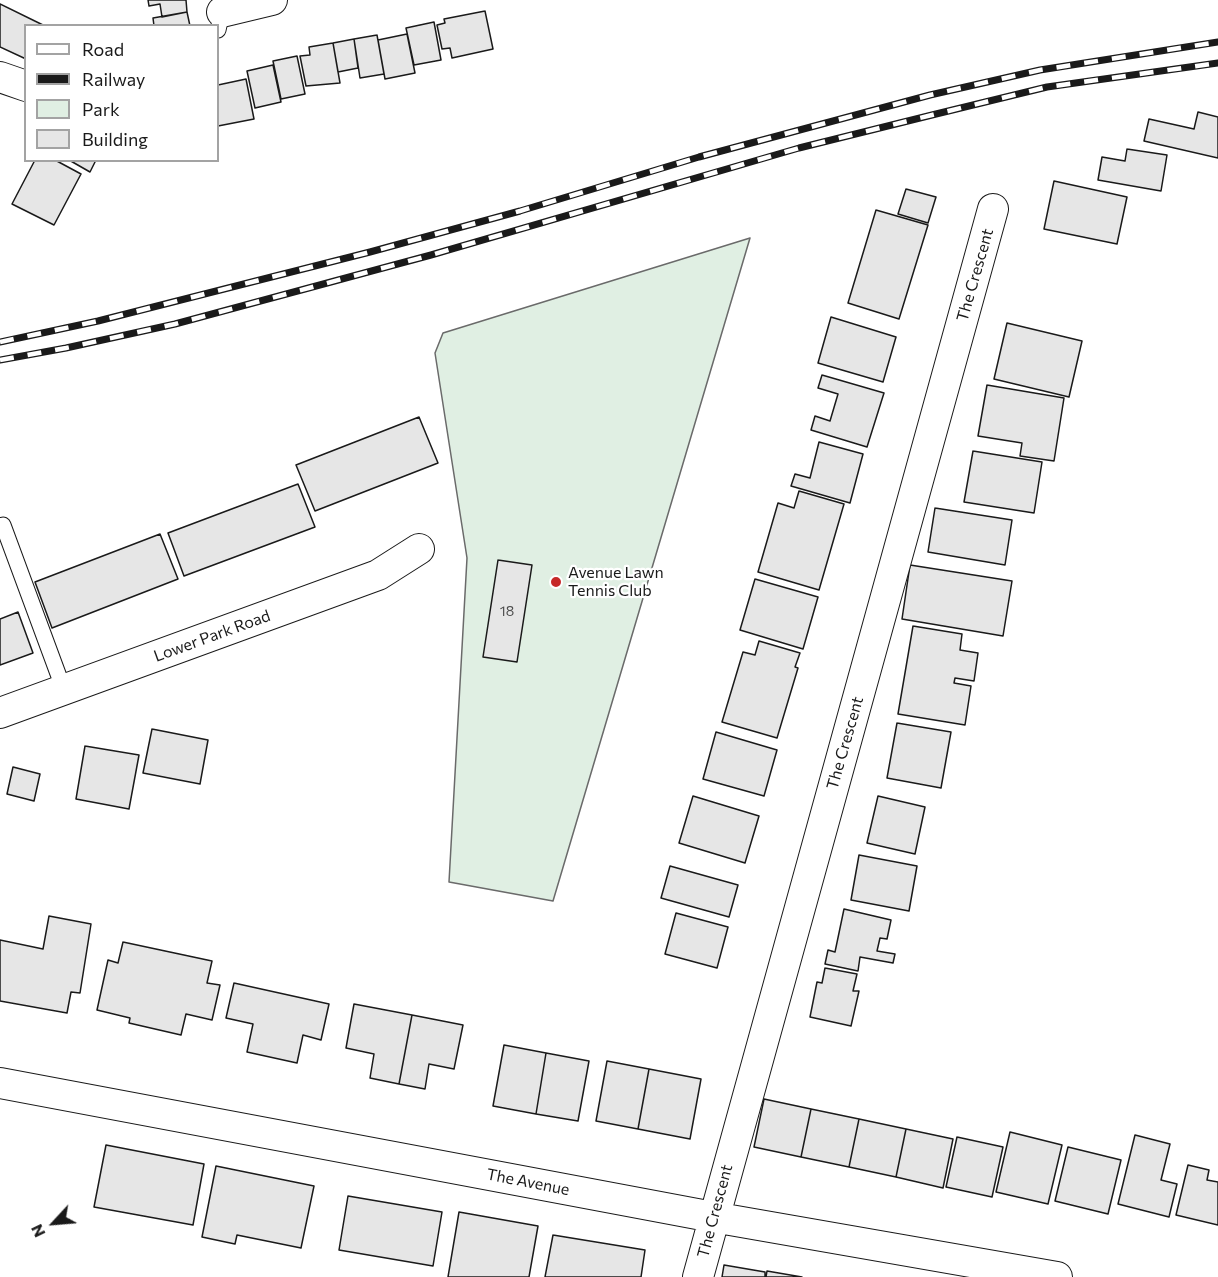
<!DOCTYPE html>
<style>
body{margin:0}
#map{position:relative;width:1218px;height:1277px;overflow:hidden;background:#fff;font-family:Commissioner,sans-serif}
canvas{display:block}
.legend{position:absolute;left:24px;top:24px;width:195px;height:138px;box-sizing:border-box;background:#fff;border:2px solid #a3a3a3;margin:0;padding:8px 10px;list-style:none;font-size:18px;color:#1a1a1a}
.legend li{display:flex;align-items:center;gap:12px;height:30px}
.legend b{width:30px;border:2px solid #a3a3a3}
.north{position:absolute;left:24px;top:1193px;width:60px;height:60px;-webkit-text-stroke:4px #fff;paint-order:stroke;rotate:244deg;font-size:16px;font-weight:700;line-height:24px;text-align:center;color:#1a1a1a}
.north::after{content:'';display:block;margin:auto;width:21px;height:27px;background:#1a1a1a;clip-path:polygon(50% 0,100% 100%,50% 72%,0 100%)}
</style>
<div id="map">
<canvas width="1218" height="1277"></canvas>
<ul class="legend">
<li><b style="height:8px;background:#fff"></b>Road</li>
<li><b style="height:8px;background:#1a1a1a"></b>Railway</li>
<li><b style="height:16px;background:#e0efe3"></b>Park</li>
<li><b style="height:16px;background:#e6e6e6"></b>Building</li>
</ul>
<div class="north">N</div>
</div>
<script>
const c = document.querySelector('canvas').getContext('2d');
c.lineJoin = 'round';
function paint(path, color) { c.fillStyle = color; c.fill(path, 'evenodd'); }
const poly = rows => new Path2D(rows.map(r => 'M' + r).join(''));
function strokePath(path, color, width, dash) { c.strokeStyle = color; c.lineWidth = width; c.lineCap = dash ? 'butt' : 'round'; c.setLineDash(dash || []); c.stroke(path); }
function drawText(font, color, halo, rows, align = 'center') {
  c.font = font + ' Commissioner,sans-serif'; c.lineWidth = 4.5; c.setLineDash([]); c.textBaseline = 'middle'; c.strokeStyle = halo; c.fillStyle = color; for (const [text, x, y, turn = 0] of rows) {
    c.save(); c.translate(x, y); c.rotate((+turn || 0) * Math.PI / 180); c.textAlign = isNaN(turn) ? turn : align; if (halo) c.strokeText(text, 0, 0); c.fillText(text, 0, 0); c.restore();
  }
}
const green = poly([
 [750,238,553,901,449,882,467,558,435,353,443,333,750,238]
]);
paint(green, '#e0efe3');
strokePath(green, '#6a6a6a', 1.5);
const building = poly([
 [148,0,186,0,187,12,162,17,160,4,149,6,148,0],
 [0,4,45,26,26,26,26,59,0,47,0,4],
 [485,11,493,49,452,58,450,48,442,49,437,25,445,23,444,19,485,11],
 [187,12,190,26,154,26,153,18,187,12],
 [434,22,441,60,414,65,406,28,434,22],
 [407,34,415,73,385,79,378,40,407,34],
 [377,35,384,74,360,78,354,39,377,35],
 [354,39,358,68,338,72,333,43,354,39],
 [333,43,340,83,306,86,300,56,310,55,309,47,333,43],
 [297,56,305,94,281,99,273,61,297,56],
 [273,65,281,102,255,108,247,71,273,65],
 [246,79,254,119,218,126,218,85,246,79],
 [1198,112,1218,117,1218,158,1144,141,1149,119,1194,129,1198,112],
 [1127,149,1167,155,1161,191,1098,180,1102,157,1125,161,1127,149],
 [35,160,55,160,81,174,54,225,12,204,35,160],
 [69,160,96,160,90,172,69,160],
 [1054,181,1127,197,1117,244,1044,229,1054,181],
 [906,189,936,197,928,223,898,214,906,189],
 [876,210,928,225,899,319,848,303,876,210],
 [831,317,896,337,883,382,818,363,831,317],
 [1007,323,1082,341,1069,397,994,379,1007,323],
 [822,375,884,393,867,447,811,430,815,416,830,421,838,394,818,388,822,375],
 [987,385,1064,398,1054,461,1020,456,1022,443,978,436,987,385],
 [419,417,438,463,315,511,296,465,419,417],
 [819,442,863,454,850,503,791,486,795,474,810,478,819,442],
 [973,451,1042,462,1034,513,964,502,973,451],
 [298,484,315,527,184,576,168,533,298,484],
 [799,491,844,504,819,590,758,572,778,503,794,508,799,491],
 [935,508,1012,520,1005,565,928,552,935,508],
 [160,534,178,579,52,628,35,582,160,534],
 [498,560,532,565,517,662,483,657,498,560],
 [910,565,1012,581,1003,636,902,619,910,565],
 [755,579,818,597,803,649,740,630,755,579],
 [18,612,33,653,0,665,0,619,18,612],
 [913,626,962,634,960,650,978,653,974,681,955,678,954,683,971,686,965,725,898,714,913,626],
 [759,641,800,653,795,667,798,668,777,738,722,722,743,652,755,655,759,641],
 [897,723,951,732,941,788,887,778,897,723],
 [152,729,208,740,200,784,143,773,152,729],
 [716,732,777,750,764,796,703,779,716,732],
 [85,746,139,755,129,809,76,799,85,746],
 [13,767,40,774,34,801,7,794,13,767],
 [693,796,759,816,745,863,679,843,693,796],
 [878,796,925,807,915,854,867,843,878,796],
 [859,855,917,866,909,911,851,900,859,855],
 [670,866,738,885,729,917,661,898,670,866],
 [844,909,891,920,887,939,880,938,877,951,895,954,893,963,860,957,858,971,825,964,828,950,835,952,844,909],
 [676,913,728,927,717,968,665,954,676,913],
 [49,916,91,924,80,993,71,992,67,1013,0,1001,0,940,43,949,49,916],
 [123,942,212,961,207,983,220,985,212,1020,186,1014,181,1035,129,1023,130,1018,97,1010,108,960,118,963,123,942],
 [825,968,857,974,853,991,859,991,851,1026,810,1017,817,982,822,983,825,968],
 [234,983,329,1004,321,1040,303,1035,297,1063,247,1052,253,1024,226,1018,234,983],
 [354,1004,412,1015,399,1084,370,1078,374,1054,346,1048,354,1004],
 [412,1015,463,1025,454,1069,429,1064,425,1089,399,1084,412,1015],
 [504,1045,546,1053,536,1114,493,1106,504,1045],
 [546,1053,589,1061,578,1121,536,1114,546,1053],
 [607,1061,649,1069,638,1129,596,1121,607,1061],
 [649,1069,701,1079,690,1139,638,1129,649,1069],
 [764,1099,811,1109,801,1157,754,1147,764,1099],
 [811,1109,859,1119,849,1167,801,1157,811,1109],
 [859,1119,906,1129,896,1177,849,1167,859,1119],
 [906,1129,953,1139,943,1188,896,1177,906,1129],
 [1010,1132,1062,1145,1048,1204,996,1192,1010,1132],
 [1135,1135,1170,1144,1161,1180,1177,1184,1169,1217,1118,1204,1135,1135],
 [957,1137,1003,1147,992,1197,946,1187,957,1137],
 [106,1145,204,1164,193,1225,94,1207,106,1145],
 [1068,1147,1121,1160,1108,1214,1055,1201,1068,1147],
 [1188,1165,1209,1170,1207,1180,1218,1182,1218,1225,1176,1215,1188,1165],
 [216,1166,314,1186,301,1248,237,1235,235,1244,202,1237,216,1166],
 [348,1196,442,1212,433,1266,339,1250,348,1196],
 [459,1212,538,1226,529,1277,448,1277,459,1212],
 [553,1235,645,1250,641,1277,545,1277,553,1235],
 [724,1265,765,1272,765,1277,722,1277,724,1265],
 [767,1271,802,1277,766,1277,767,1271]
]);
paint(building, '#e6e6e6');
strokePath(building, '#1a1a1a', 1.5);
const service = poly([
 [218,30,222,12],
 [0,526,3,525,64,690]
]);
const minor = poly([
 [222,12,272,0],
 [0,77,26,86],
 [0,713,378,575,419,549],
 [0,1083,713,1217,1057,1277],
 [698,1277,993,209]
]);
strokePath(service, '#1a1a1a', 17);
strokePath(minor, '#1a1a1a', 32);
strokePath(service, '#fff', 15);
strokePath(minor, '#fff', 30);
const rail = poly([
 [0,342,98,321,370,252,520,211,699,157,930,95,1040,70,1218,42],
 [0,360,66,348,175,324,431,255,799,148,936,114,1047,87,1218,63]
]);
strokePath(rail, '#1a1a1a', 7);
strokePath(rail, '#fff', 4.5, [14]);
for (const [x, y, r, color] of [
 [556,582,6,"#c62828"]
]) { const dot = new Path2D(); dot.arc(x, y, r, 0, 2 * Math.PI); c.fillStyle = color; c.fill(dot); strokePath(dot, '#fff', 2); }
drawText('14px', '#4d4d4d', null, [
 ["18",507,611]
]);
drawText('16px', '#1a1a1a', '#fff', [
 ["The Crescent",975,275,-74],
 ["Lower Park Road",212,636,-20],
 ["The Crescent",845,743,-74],
 ["The Avenue",528,1182,11],
 ["The Crescent",715,1211,-75]
]);
drawText('16px', '#1a1a1a', '#fff', [
 ["Avenue Lawn",568,573],
 ["Tennis Club",568,591]
], 'left');
</script>
